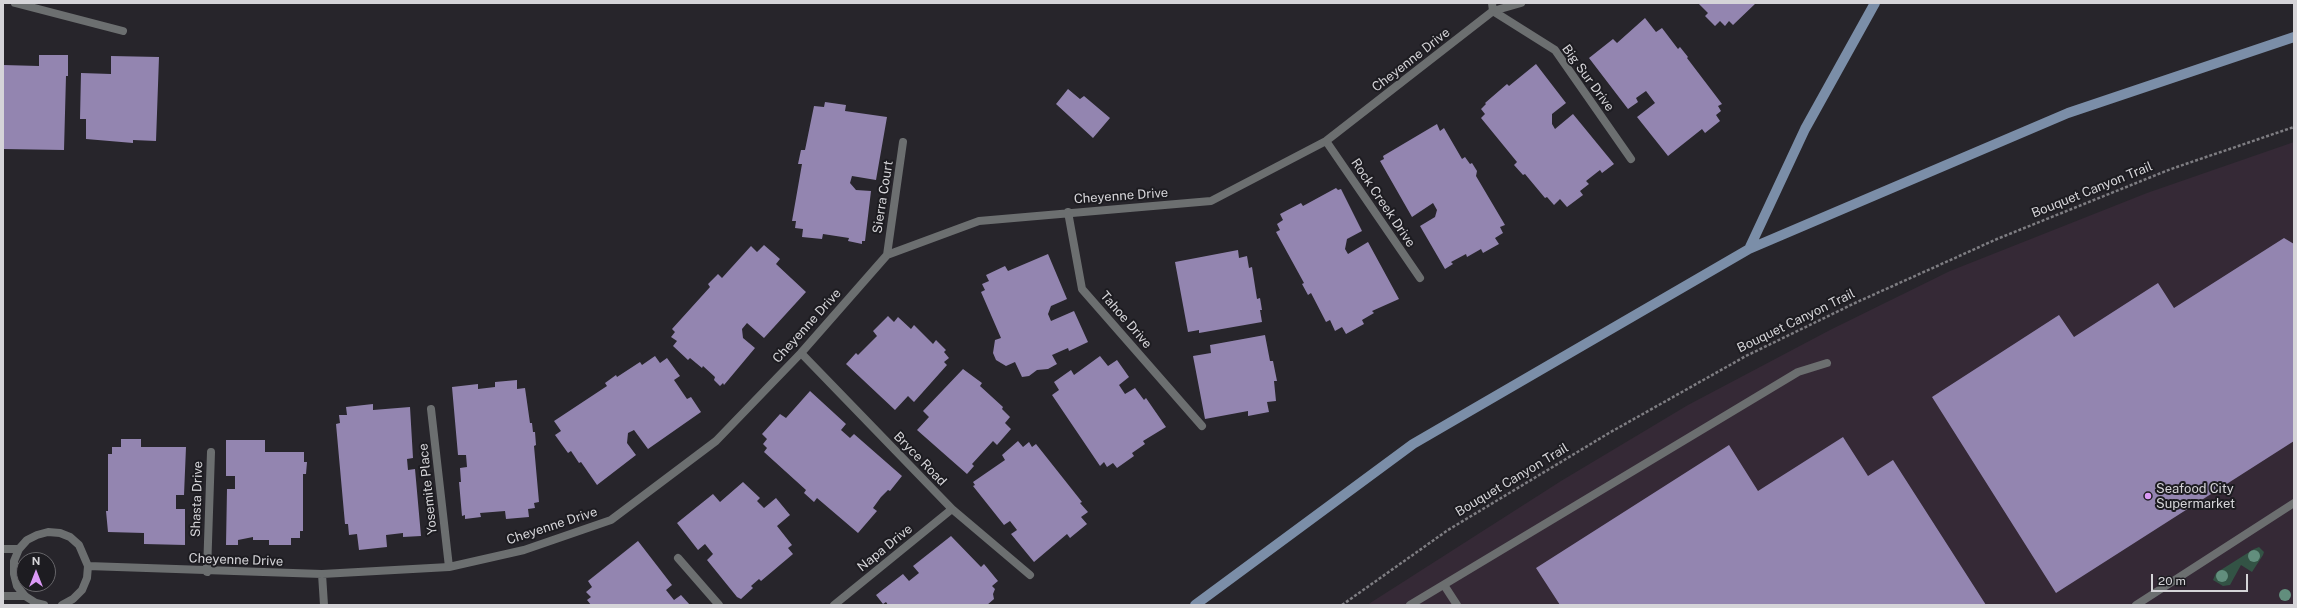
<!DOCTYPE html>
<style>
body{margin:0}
#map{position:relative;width:2297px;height:608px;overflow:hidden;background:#27252b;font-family:"Public Sans",sans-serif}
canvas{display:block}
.frame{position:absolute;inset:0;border:4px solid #d5d4d8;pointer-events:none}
.north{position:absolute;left:16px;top:552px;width:40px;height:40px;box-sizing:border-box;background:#1d1c21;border:1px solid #67666a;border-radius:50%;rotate:0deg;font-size:11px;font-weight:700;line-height:16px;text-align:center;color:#d5d4d8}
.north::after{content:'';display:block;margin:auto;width:14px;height:18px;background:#db99f6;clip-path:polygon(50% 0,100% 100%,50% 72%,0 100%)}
.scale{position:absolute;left:2151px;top:574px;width:97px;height:18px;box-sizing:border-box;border:2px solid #d5d4d8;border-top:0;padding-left:5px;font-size:12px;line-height:14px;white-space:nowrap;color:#d5d4d8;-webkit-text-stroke:3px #1d1c21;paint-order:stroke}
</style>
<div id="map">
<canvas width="2297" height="608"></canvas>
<div class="frame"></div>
<div class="north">N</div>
<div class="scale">20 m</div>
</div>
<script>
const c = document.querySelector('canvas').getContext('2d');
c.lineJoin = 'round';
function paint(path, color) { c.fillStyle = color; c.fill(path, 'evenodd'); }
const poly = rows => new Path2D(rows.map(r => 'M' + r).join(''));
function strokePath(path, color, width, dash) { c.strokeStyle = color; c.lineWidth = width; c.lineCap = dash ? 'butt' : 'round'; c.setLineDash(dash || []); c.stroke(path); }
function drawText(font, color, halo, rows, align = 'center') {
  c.font = font + ' "Public Sans",sans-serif'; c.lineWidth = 4; c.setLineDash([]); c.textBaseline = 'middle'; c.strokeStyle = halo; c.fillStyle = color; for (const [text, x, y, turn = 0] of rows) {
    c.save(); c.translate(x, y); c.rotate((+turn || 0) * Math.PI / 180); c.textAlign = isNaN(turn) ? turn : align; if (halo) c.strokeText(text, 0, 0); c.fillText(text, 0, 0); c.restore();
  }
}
paint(poly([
 [2294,142,2294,605,1367,605,1561,481,1688,405,1830,330,1950,271,2147,193]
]), '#352936');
paint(poly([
 [2259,547,2264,552,2263,555,2252,572,2241,565,2230,585,2223,586,2213,580,2216,573,2254,549]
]), '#335345');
strokePath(poly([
 [1749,249,1805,129,1875,3],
 [1195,605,1413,444,1749,249,2068,113,2294,37]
]), '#7b8ea8', 10);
paint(poly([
 [1698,3,1756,3,1733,25,1729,21,1725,26,1720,21,1715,26,1705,16,1708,13],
 [1645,18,1656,32,1662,28,1678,49,1680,47,1688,57,1687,58,1722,104,1718,106,1721,111,1716,115,1720,121,1705,133,1702,129,1668,156,1637,117,1655,103,1646,91,1636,98,1638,102,1628,109,1589,58,1613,39,1617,43],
 [39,55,68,55,68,76,66,76,64,150,3,149,3,65,39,66],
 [111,56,159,57,156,141,133,140,133,143,86,139,86,119,80,119,81,73,111,74],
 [1536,64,1566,103,1552,114,1552,124,1555,129,1573,114,1614,164,1602,173,1600,170,1586,181,1589,184,1580,191,1583,195,1567,207,1560,199,1554,205,1547,197,1545,198,1525,174,1523,175,1514,165,1517,162,1481,118,1485,114,1481,109,1486,104,1485,103,1507,84,1509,86],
 [1068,89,1080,99,1084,96,1110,118,1093,138,1056,104],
 [825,102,846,105,845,111,887,117,876,180,852,176,850,183,856,190,871,191,865,241,862,241,862,244,848,241,849,238,823,234,822,239,802,237,803,229,795,228,796,221,792,221,802,164,798,164,801,150,805,150,814,106,824,107],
 [1437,124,1440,131,1444,128,1462,159,1465,157,1470,164,1472,163,1477,171,1476,176,1505,225,1500,227,1503,233,1495,238,1499,244,1483,253,1481,249,1467,257,1466,254,1451,262,1453,264,1445,269,1420,226,1435,217,1437,210,1433,203,1412,217,1380,161,1384,159,1383,156],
 [1336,188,1338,190,1341,189,1362,231,1347,239,1345,249,1348,254,1368,242,1399,299,1372,311,1374,313,1362,320,1364,324,1346,334,1342,327,1335,331,1330,320,1326,322,1311,293,1308,295,1302,284,1304,283,1276,232,1280,230,1277,224,1283,220,1280,214,1301,203,1303,206],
 [2284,238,2294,244,2294,441,2056,593,1932,397,2059,315,2074,337,2158,283,2174,308],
 [764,245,780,259,776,264,806,292,764,338,747,323,742,329,743,338,755,348,724,385,723,383,720,386,714,380,715,377,703,366,702,368,690,358,688,360,673,346,677,341,671,337,675,332,672,329,710,287,708,284,718,274,722,278,751,246,757,252],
 [1238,250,1239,258,1247,256,1249,268,1252,267,1257,299,1260,298,1262,310,1260,310,1262,322,1199,333,1199,330,1188,332,1175,262],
 [1048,254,1067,299,1051,306,1048,314,1051,321,1074,311,1088,342,1069,351,1068,348,1052,355,1057,364,1048,369,1037,370,1029,376,1022,377,1015,362,1006,366,996,360,993,353,995,340,1001,338,981,292,985,290,982,284,989,281,986,275,1005,266,1008,271],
 [888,316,894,322,898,317,911,329,914,325,933,344,936,340,946,350,944,352,949,358,944,362,947,365,914,402,908,396,895,410,846,364,856,353,858,355,877,336,873,331],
 [1265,335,1270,361,1273,361,1277,381,1274,381,1276,401,1267,402,1269,412,1248,416,1248,411,1205,419,1193,356,1211,353,1210,345],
 [655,356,660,363,667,358,680,376,674,380,687,399,691,397,701,412,648,449,634,430,628,433,627,443,636,455,597,485,581,462,579,463,571,451,568,453,555,435,561,431,554,421,607,386,605,383,616,375,617,377,640,362,642,365],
 [1100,356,1108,366,1117,360,1129,377,1119,385,1125,394,1135,388,1144,400,1146,398,1166,427,1143,441,1145,444,1132,453,1134,456,1117,468,1113,463,1107,467,1104,462,1100,466,1052,395,1059,390,1054,382,1071,370,1074,375],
 [963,369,982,383,980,386,1003,407,1002,409,1010,417,1005,423,1011,429,997,445,993,441,972,464,974,466,967,474,917,430,929,417,923,411],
 [517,380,517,389,525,388,530,423,532,423,533,432,535,432,536,445,534,446,539,502,534,503,535,508,528,509,529,517,506,519,505,511,480,513,481,517,465,519,465,515,462,516,459,482,461,482,460,468,467,467,466,455,458,455,452,387,478,384,478,389,495,387,495,382],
 [810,391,846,424,841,430,850,438,854,434,902,476,890,491,888,490,881,497,873,508,877,511,858,533,817,498,814,502,804,493,806,490,764,452,767,448,763,444,767,439,762,434,780,414,786,418],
 [373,404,373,410,410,407,413,458,407,459,408,470,415,469,421,536,403,537,403,533,386,535,387,547,359,550,357,534,349,535,348,524,345,524,336,424,340,423,339,415,347,415,346,407],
 [1843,437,1868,476,1893,460,1986,605,1560,605,1536,568,1729,445,1758,491],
 [121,439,141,439,141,447,186,447,184,495,176,495,176,509,185,509,185,545,144,544,144,533,108,532,106,511,108,511,108,454,112,454,112,447,121,447],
 [226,440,265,440,265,452,304,452,304,462,307,462,306,474,303,474,303,531,300,531,300,538,291,538,291,545,269,545,269,540,253,540,253,537,238,540,238,545,226,545,227,489,235,489,235,476,226,476],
 [1018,441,1023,447,1029,442,1032,447,1036,444,1082,502,1080,503,1088,512,1081,517,1087,524,1070,538,1067,534,1034,562,1011,534,1017,530,1010,521,1004,525,973,486,975,485,973,482,1005,460,1002,455],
 [743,482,760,498,757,501,764,508,776,498,790,515,777,526,792,545,788,548,793,554,761,581,759,579,751,586,753,588,741,599,737,597,707,560,713,554,705,544,698,550,677,523,713,494,720,502],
 [951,536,981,567,984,564,998,581,992,586,995,589,993,594,994,599,987,605,888,605,886,602,883,604,876,595,903,574,909,581,919,573,913,566],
 [638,541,672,585,666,590,674,600,681,595,690,605,591,605,587,600,591,597,586,592,592,587,588,581]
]), '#9385b0');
strokePath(poly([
 [1342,605,1448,530,1609,433,1746,356,1855,303,1997,239,2171,169,2294,127]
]), '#7e7d82', 2.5, [3, 2]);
strokePath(poly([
 [15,3,123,31],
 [1444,585,1457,605],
 [1410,605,1798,372,1827,363],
 [2136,605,2294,503]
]), '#6c6f70', 8);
strokePath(poly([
 [1492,3,1493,11,1555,50,1631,159],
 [1326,141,1420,278],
 [1068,212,1082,289,1202,426],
 [887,255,903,142],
 [801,353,952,509,1030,575],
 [431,409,449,567],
 [3,549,19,549],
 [678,558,719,605],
 [88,566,322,574,449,567,524,550,611,520,716,441,801,353,887,255,979,221,1211,201,1326,141,1493,11,1521,3],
 [207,572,211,452],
 [322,574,324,605],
 [3,596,25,596],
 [44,605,36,603,25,596,17,586,14,574,14,561,19,549,27,540,37,535,48,532,60,533,70,537,79,545,88,566,87,578,82,590,73,599,62,605],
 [834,605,952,509]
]), '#6c6f70', 8);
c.fillStyle = '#628e7d';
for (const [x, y] of [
 [2254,556],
 [2222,576],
 [2285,595]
]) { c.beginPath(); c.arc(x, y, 6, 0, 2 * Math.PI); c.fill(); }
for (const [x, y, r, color] of [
 [2148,496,4,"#db99f6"]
]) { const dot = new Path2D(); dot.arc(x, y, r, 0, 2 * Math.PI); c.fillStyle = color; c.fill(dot); strokePath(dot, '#1d1c21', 1.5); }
drawText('13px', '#d5d4d8', '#1d1c21', [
 ["Cheyenne Drive",1411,60,-38],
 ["Big Sur Drive",1588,78,54],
 ["Bouquet Canyon Trail",2092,190,-22],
 ["Cheyenne Drive",1121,196,-4],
 ["Sierra Court",883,197,-81],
 ["Rock Creek Drive",1383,203,56],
 ["Tahoe Drive",1126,320,49],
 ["Bouquet Canyon Trail",1796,321,-26],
 ["Cheyenne Drive",807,326,-48],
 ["Bryce Road",920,459,46],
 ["Bouquet Canyon Trail",1512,480,-31],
 ["Yosemite Place",428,489,-96],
 ["Shasta Drive",197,499,-88],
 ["Cheyenne Drive",552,526,-18],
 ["Napa Drive",885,548,-39],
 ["Cheyenne Drive",236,560,2]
]);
drawText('13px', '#d5d4d8', '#1d1c21', [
 ["Seafood City",2156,489],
 ["Supermarket",2156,504]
], 'left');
</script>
